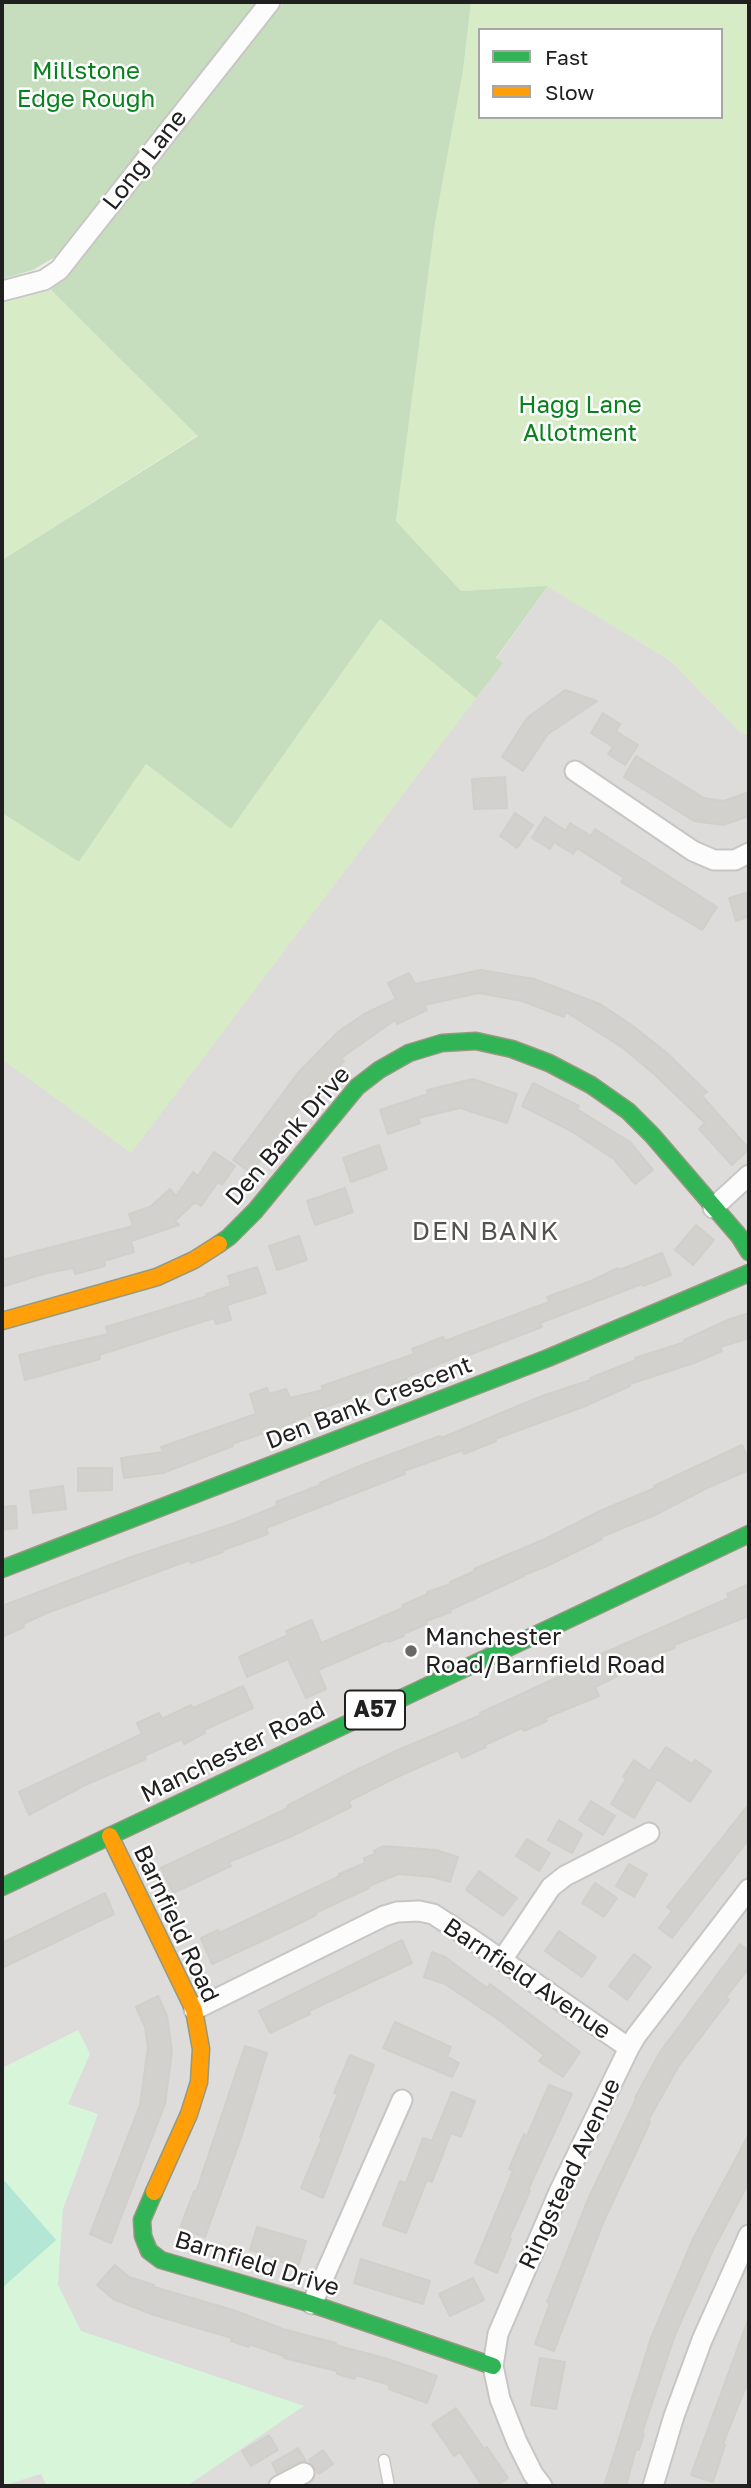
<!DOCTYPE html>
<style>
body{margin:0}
#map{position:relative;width:751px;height:2488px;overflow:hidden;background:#eeede8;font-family:"Golos Text",sans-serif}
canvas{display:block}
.frame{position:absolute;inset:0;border:4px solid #202020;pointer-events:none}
.legend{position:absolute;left:478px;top:28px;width:245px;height:91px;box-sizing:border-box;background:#fff;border:2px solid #a6a6a6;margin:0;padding:9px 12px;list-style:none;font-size:21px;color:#202020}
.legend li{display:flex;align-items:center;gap:14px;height:35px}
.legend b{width:35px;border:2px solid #a6a6a6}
</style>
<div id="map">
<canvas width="751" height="2488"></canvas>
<div class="frame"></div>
<ul class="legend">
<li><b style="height:9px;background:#30b455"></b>Fast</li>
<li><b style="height:9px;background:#ff9f0a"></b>Slow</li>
</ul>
</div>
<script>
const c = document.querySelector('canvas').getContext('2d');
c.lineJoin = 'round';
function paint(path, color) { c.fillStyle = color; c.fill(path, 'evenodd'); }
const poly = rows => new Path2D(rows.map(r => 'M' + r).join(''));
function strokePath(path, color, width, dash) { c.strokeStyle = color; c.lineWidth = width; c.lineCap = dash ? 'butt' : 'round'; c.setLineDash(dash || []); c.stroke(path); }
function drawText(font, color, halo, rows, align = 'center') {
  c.font = font + ' "Golos Text",sans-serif'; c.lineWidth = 5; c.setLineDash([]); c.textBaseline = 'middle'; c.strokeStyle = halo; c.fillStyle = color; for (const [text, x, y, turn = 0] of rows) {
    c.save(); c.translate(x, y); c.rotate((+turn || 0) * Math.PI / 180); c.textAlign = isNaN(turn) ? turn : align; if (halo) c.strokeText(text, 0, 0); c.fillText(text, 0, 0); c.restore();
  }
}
paint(poly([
 [548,586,670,660,740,732,749,735,749,2486,2,2486,2,1059,131,1152,502,663,496,659]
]), '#dddcda');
paint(poly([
 [471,2,749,2,749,735,740,732,670,660,548,587,461,591,396,521,435,222,463,71],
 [480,30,721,30,721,117,480,117],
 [51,290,198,435,2,560,2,303],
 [380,619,476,698,131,1153,2,1059,2,813,79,862,146,764,231,829]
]), '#d7ecc6');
paint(poly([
 [2,2,259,2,55,257,33,270,2,279],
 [284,2,471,2,463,71,435,223,396,521,461,591,548,586,496,658,503,663,476,698,380,619,231,829,146,764,79,862,2,813,2,560,198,436,51,290]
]), '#c6debd');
paint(poly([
 [78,2030,90,2054,68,2104,98,2114,63,2209,58,2285,81,2331,304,2406,187,2486,47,2486,41,2474,2,2486,2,2166,5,2163,2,2157,2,2068]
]), '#d6f5d9');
paint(poly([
 [2,2178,56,2240,2,2288]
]), '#b3e6d4');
const building = poly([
 [565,690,597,701,548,734,523,771,502,757,527,718,565,690],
 [603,713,620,724,616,731,638,745,625,765,608,754,613,747,591,733,603,713],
 [636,756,704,798,724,801,749,792,749,816,723,825,694,821,624,777,636,756],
 [505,777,507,808,474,809,472,779,505,777],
 [515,813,533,825,517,848,500,836,515,813],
 [545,817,566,831,570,823,591,836,595,829,717,907,702,930,621,882,624,878,577,848,573,854,554,842,550,849,532,838,545,817],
 [749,892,749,916,736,921,729,898,749,892],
 [481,970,534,979,600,1004,633,1026,668,1054,707,1092,702,1096,749,1149,732,1165,699,1129,705,1123,654,1074,623,1048,566,1012,564,1017,522,1001,479,993,424,1005,427,1010,397,1024,395,1020,341,1058,344,1061,321,1085,319,1083,251,1173,233,1160,298,1073,338,1032,364,1014,396,999,388,983,409,973,415,984,481,970],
 [473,1079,517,1094,507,1123,460,1108,418,1118,420,1123,388,1134,380,1110,428,1094,427,1090,473,1079],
 [533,1083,579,1106,577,1109,630,1142,653,1170,635,1184,614,1159,571,1131,522,1106,533,1083],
 [379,1145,387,1169,351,1182,343,1158,379,1145],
 [214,1152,235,1166,222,1185,218,1182,201,1206,195,1202,175,1221,179,1225,131,1241,134,1252,104,1261,105,1266,75,1274,73,1268,43,1274,2,1287,2,1260,133,1226,129,1214,150,1207,170,1189,176,1196,193,1172,198,1176,214,1152],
 [345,1188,353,1212,315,1225,307,1201,345,1188],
 [696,1225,714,1240,693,1265,675,1250,696,1225],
 [299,1236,307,1260,277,1270,269,1246,299,1236],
 [662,1253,671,1275,643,1286,642,1284,540,1323,542,1327,469,1355,468,1352,407,1377,407,1379,316,1410,317,1412,281,1427,232,1444,233,1446,163,1473,124,1478,121,1458,163,1452,161,1447,256,1414,250,1394,267,1388,269,1394,286,1389,290,1398,323,1390,322,1386,414,1354,412,1349,443,1337,445,1341,549,1302,547,1297,591,1281,618,1268,619,1270,662,1253],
 [257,1267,266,1293,227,1305,231,1320,216,1324,214,1318,99,1355,100,1359,25,1380,19,1355,108,1334,106,1327,207,1296,206,1294,231,1286,228,1276,257,1267],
 [749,1313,749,1338,720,1347,722,1351,694,1363,630,1384,630,1386,583,1407,495,1439,496,1441,464,1454,463,1450,404,1471,405,1474,266,1528,268,1534,223,1550,223,1552,191,1563,190,1560,47,1613,23,1624,24,1627,2,1637,2,1606,131,1557,232,1524,277,1506,276,1502,320,1485,320,1483,362,1465,440,1436,441,1438,542,1396,591,1380,590,1378,636,1360,635,1358,685,1342,684,1340,730,1319,749,1313],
 [742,1445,749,1461,749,1470,707,1488,655,1515,601,1537,602,1539,547,1566,524,1575,524,1576,450,1610,451,1612,426,1621,427,1624,403,1634,404,1636,388,1642,388,1640,318,1670,326,1689,306,1698,288,1659,247,1677,239,1657,288,1635,286,1631,312,1620,321,1643,403,1608,402,1605,428,1594,427,1592,451,1584,450,1582,475,1571,474,1569,545,1539,602,1510,655,1488,654,1486,742,1445],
 [78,1468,112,1468,112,1490,78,1491,78,1468],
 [63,1486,66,1509,33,1513,30,1491,63,1486],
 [16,1506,17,1528,2,1530,2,1507,16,1506],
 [749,1584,749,1616,674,1645,675,1648,645,1658,646,1662,595,1687,599,1696,545,1718,547,1721,524,1731,522,1728,485,1745,486,1747,462,1758,458,1750,395,1778,349,1801,351,1807,290,1837,229,1862,231,1866,173,1893,161,1868,288,1808,287,1806,352,1772,398,1750,481,1715,480,1713,567,1673,565,1670,729,1598,727,1594,749,1584],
 [243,1686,253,1708,204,1730,205,1733,184,1744,182,1739,144,1756,146,1759,85,1785,29,1815,19,1792,142,1734,137,1723,159,1713,162,1719,191,1705,193,1708,243,1686],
 [666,1747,692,1764,695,1760,711,1771,690,1802,657,1779,634,1818,611,1804,626,1779,623,1777,634,1760,650,1771,666,1747],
 [591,1801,615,1816,603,1835,579,1820,591,1801],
 [749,1804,749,1839,672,1938,659,1928,672,1911,667,1907,749,1804],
 [559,1820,582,1834,572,1853,548,1840,559,1820],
 [527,1839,550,1853,539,1871,516,1856,527,1839],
 [384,1846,436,1850,458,1857,450,1882,433,1877,398,1874,369,1886,369,1888,315,1913,316,1915,290,1928,212,1964,201,1938,218,1930,219,1933,340,1876,339,1874,365,1863,364,1858,375,1854,374,1851,384,1846],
 [629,1864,647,1874,634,1897,616,1886,629,1864],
 [479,1871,517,1898,503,1916,466,1890,479,1871],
 [595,1883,617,1898,604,1917,582,1903,595,1883],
 [105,1893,114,1914,2,1968,2,1943,105,1893],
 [559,1931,596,1957,582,1977,545,1951,559,1931],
 [402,1940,412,1963,309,2011,310,2014,270,2033,259,2011,402,1940],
 [740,1944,749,1951,749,1968,726,1997,729,2000,678,2067,648,2121,650,2122,603,2223,554,2351,535,2344,550,2303,547,2302,589,2197,636,2099,635,2098,660,2052,740,1944],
 [432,1952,445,1957,487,1988,490,1984,580,2052,563,2077,539,2061,544,2055,499,2020,445,1984,424,1977,432,1952],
 [634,1954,651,1967,627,2000,609,1986,634,1954],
 [158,1996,167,2016,172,2051,165,2104,111,2243,90,2234,140,2105,148,2047,145,2027,136,2007,158,1996],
 [395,2022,451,2047,447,2057,459,2063,452,2077,383,2048,395,2022],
 [245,2046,267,2053,242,2135,205,2237,180,2228,194,2191,196,2192,245,2046],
 [350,2055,374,2065,323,2198,301,2188,322,2138,320,2137,338,2094,334,2093,350,2055],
 [549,2085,572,2094,528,2190,530,2191,509,2238,511,2239,497,2273,475,2263,513,2171,509,2169,524,2134,527,2136,549,2085],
 [452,2092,475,2101,461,2137,451,2133,432,2182,427,2180,406,2233,383,2225,400,2181,406,2183,423,2138,432,2141,452,2092],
 [749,2134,749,2182,714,2248,675,2335,642,2433,644,2434,639,2450,636,2449,626,2486,604,2486,651,2338,693,2239,749,2134],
 [257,2227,306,2241,298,2267,281,2262,282,2260,250,2250,257,2227],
 [361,2259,430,2281,423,2304,354,2283,361,2259],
 [115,2265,129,2277,154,2285,154,2287,233,2310,283,2329,336,2343,335,2345,388,2359,437,2376,427,2403,389,2389,390,2385,356,2375,355,2379,337,2374,337,2371,284,2358,284,2356,249,2344,249,2347,231,2341,232,2338,154,2315,113,2299,97,2285,115,2265],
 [473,2278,484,2300,450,2316,439,2294,473,2278],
 [748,2320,749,2379,723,2444,725,2445,713,2482,691,2475,748,2320],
 [540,2358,565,2362,556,2409,531,2405,540,2358],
 [456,2408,484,2449,487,2447,508,2478,497,2486,482,2486,460,2452,454,2456,432,2424,456,2408],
 [269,2435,278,2450,251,2466,242,2451,269,2435],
 [298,2448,306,2461,298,2462,277,2473,272,2463,298,2448],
 [323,2450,333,2464,319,2474,309,2460,323,2450]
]);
paint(building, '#d2d1cd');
strokePath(building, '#d1cfca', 2);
const lane = poly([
 [384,2460,389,2486]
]);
const street = poly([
 [2,291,44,280,59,270,270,2],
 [575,771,693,851,714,860,735,860,749,853],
 [713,1208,749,1175],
 [502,1960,551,1887,565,1876,649,1833],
 [194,2010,384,1916,397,1912,419,1911,433,1914,470,1938,629,2048],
 [312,2304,402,2100],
 [279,2486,304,2473],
 [542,2486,533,2474,517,2442,500,2399,493,2366,498,2334,559,2192,629,2048,636,2036,749,1889],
 [653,2486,674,2416,702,2340,749,2235]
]);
const fast = poly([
 [219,1244,229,1237,255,1211,357,1087,379,1070,409,1053,442,1043,476,1041,512,1049,549,1063,591,1085,628,1111,652,1135,739,1236,749,1252],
 [2,1569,548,1358,749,1273],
 [2,1887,749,1534],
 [154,2192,142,2220,143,2236,149,2251,161,2260,312,2304,493,2366]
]);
const slow = poly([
 [2,1321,157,1277,194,1260,219,1244],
 [110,1836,194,2010,201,2049,199,2082,189,2114,154,2192]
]);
strokePath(lane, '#c7c6c4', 13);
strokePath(street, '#c7c6c4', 23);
strokePath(fast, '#95997f', 19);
strokePath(slow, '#95997f', 19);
strokePath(lane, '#fcfcfc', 10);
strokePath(street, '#fcfcfc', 19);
strokePath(fast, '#30b455', 16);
strokePath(slow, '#ff9f0a', 16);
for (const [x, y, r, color] of [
 [411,1651,7,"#686866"]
]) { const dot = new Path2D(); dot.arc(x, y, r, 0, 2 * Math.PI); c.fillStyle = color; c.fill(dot); strokePath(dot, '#fff', 2.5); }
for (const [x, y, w] of [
 [375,1710,60]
]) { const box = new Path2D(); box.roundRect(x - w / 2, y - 19.5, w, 39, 5); c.fillStyle = '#fff'; c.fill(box); strokePath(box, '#202020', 2); }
drawText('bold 23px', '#202020', null, [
 ["A57",375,1710]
]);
drawText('24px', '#09821e', '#fff', [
 ["Millstone",86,71],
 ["Edge Rough",86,99],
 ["Hagg Lane",580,405],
 ["Allotment",580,433]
]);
drawText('24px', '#202020', '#fff', [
 ["Long Lane",145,160,-52],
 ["Den Bank Drive",288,1136,-49],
 ["Den Bank Crescent",369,1403,-21],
 ["Manchester Road",233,1752,-26],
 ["Barnfield Road",176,1924,65],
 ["Barnfield Avenue",527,1979,34],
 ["Ringstead Avenue",570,2174,-65],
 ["Barnfield Drive",257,2264,17]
]);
drawText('24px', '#202020', '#fff', [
 ["Manchester",425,1637],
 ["Road/Barnfield Road",425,1665]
], 'left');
c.letterSpacing = '2px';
drawText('26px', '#535353', '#fff', [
 ["DEN BANK",486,1232]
]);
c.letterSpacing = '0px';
</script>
